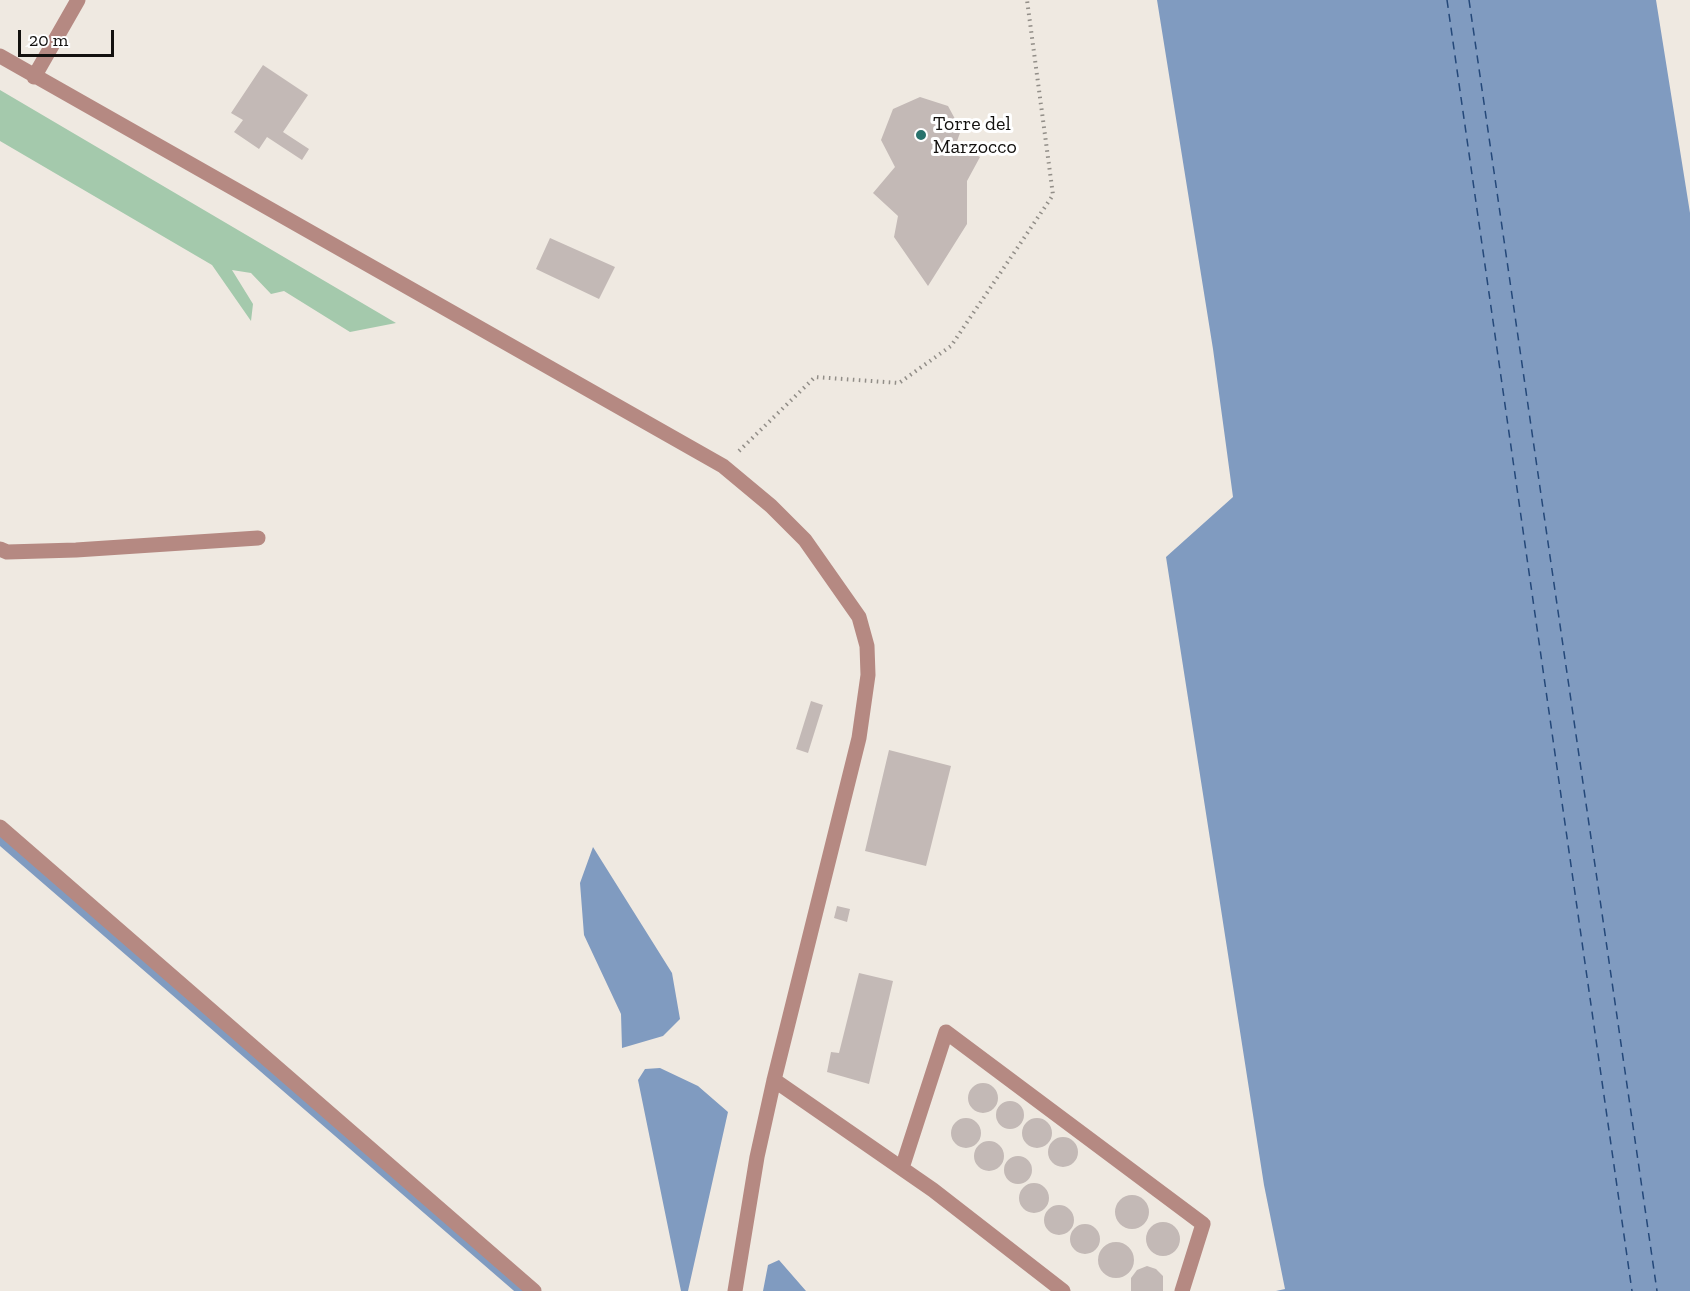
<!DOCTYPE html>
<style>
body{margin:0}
#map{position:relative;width:1690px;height:1291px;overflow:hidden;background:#efe9e1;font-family:"Zilla Slab",serif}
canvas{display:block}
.scale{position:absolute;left:18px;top:30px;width:96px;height:27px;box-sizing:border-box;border:3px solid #13110f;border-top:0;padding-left:8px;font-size:18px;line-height:21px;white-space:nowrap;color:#13110f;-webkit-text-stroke:4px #fff;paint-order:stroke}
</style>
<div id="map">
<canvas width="1690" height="1291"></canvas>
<div class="scale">20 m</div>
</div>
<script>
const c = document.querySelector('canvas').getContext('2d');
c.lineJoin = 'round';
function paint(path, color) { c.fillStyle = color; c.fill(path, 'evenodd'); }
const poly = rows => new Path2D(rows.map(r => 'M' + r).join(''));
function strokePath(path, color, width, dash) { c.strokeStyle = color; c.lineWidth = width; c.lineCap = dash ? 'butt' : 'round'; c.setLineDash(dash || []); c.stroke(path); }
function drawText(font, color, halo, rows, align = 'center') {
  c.font = font + ' "Zilla Slab",serif'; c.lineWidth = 6; c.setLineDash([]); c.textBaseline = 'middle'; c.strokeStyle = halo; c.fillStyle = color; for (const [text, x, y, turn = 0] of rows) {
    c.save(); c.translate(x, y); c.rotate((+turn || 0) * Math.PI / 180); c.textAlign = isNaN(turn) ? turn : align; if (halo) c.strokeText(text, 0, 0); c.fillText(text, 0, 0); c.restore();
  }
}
paint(poly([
 [0,90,396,323,350,332,284,291,271,294,251,273,232,270,253,304,251,321,212,265,0,141]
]), '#a4c9ac');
paint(poly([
 [1157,0,1656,0,1690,213,1690,1291,1276,1291,1285,1289,1264,1185,1166,557,1233,497,1213,349],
 [593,847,672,973,680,1019,663,1036,622,1048,621,1014,584,935,580,883],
 [660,1068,698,1086,728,1112,688,1291,681,1291,638,1080,645,1069],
 [779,1260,806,1291,763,1291,768,1265]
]), '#809bc0');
strokePath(poly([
 [0,840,521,1291]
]), '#809bc0', 9);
strokePath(poly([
 [1447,0,1632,1291],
 [1469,0,1657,1291]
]), '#244879', 1.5, [8, 6]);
paint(poly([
 [263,65,308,95,283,132,309,149,302,160,267,137,259,149,234,132,243,120,231,113],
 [920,97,948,106,961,130,956,144,980,157,967,181,967,224,928,286,894,237,898,216,873,193,895,167,881,140,893,109],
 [550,238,615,267,599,299,536,269],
 [811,701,823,705,808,753,796,749],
 [889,750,951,766,926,866,865,851],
 [837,906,850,909,847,922,834,918],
 [859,973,893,981,869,1084,827,1072,831,1052,839,1053],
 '968 1098a15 15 0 1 1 30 0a15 15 0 1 1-30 0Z',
 '996 1115a14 14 0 1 1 28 0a14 14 0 1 1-28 0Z',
 '951 1133a15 15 0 1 1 30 0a15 15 0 1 1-30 0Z',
 '1022 1133a15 15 0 1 1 30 0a15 15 0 1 1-30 0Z',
 '1048 1152a15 15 0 1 1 30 0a15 15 0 1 1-30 0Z',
 '974 1156a15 15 0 1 1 30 0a15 15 0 1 1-30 0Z',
 '1004 1170a14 14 0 1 1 28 0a14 14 0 1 1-28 0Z',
 '1019 1198a15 15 0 1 1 30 0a15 15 0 1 1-30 0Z',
 '1115 1212a17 17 0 1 1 34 0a17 17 0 1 1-34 0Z',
 '1044 1220a15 15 0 1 1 30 0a15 15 0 1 1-30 0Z',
 '1146 1239a17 17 0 1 1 34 0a17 17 0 1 1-34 0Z',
 '1070 1239a15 15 0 1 1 30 0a15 15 0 1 1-30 0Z',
 '1098 1260a18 18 0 1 1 36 0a18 18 0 1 1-36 0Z',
 [1147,1266,1156,1269,1163,1276,1163,1291,1131,1291,1131,1278,1137,1270]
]), '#c3b9b6');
strokePath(poly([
 [739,451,815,377,899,383,951,346,1053,195,1027,0]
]), '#928e88', 4, [1.5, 4.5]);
strokePath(poly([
 [0,56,723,466,771,506,805,540,859,617,867,646,868,675,859,738,774,1080,757,1157,735,1291],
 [34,77,78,0],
 [0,549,7,552,76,550,258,538],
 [0,827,534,1291],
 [774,1080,933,1190,1063,1291],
 [902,1168,946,1032,1203,1224,1182,1291]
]), '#b58982', 15);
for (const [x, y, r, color] of [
 [921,135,6,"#28726c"]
]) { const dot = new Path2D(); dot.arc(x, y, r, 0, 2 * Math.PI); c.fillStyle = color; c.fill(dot); strokePath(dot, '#fff', 2); }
drawText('20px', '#13110f', '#fff', [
 ["Torre del",933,124],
 ["Marzocco",933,147]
], 'left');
</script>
